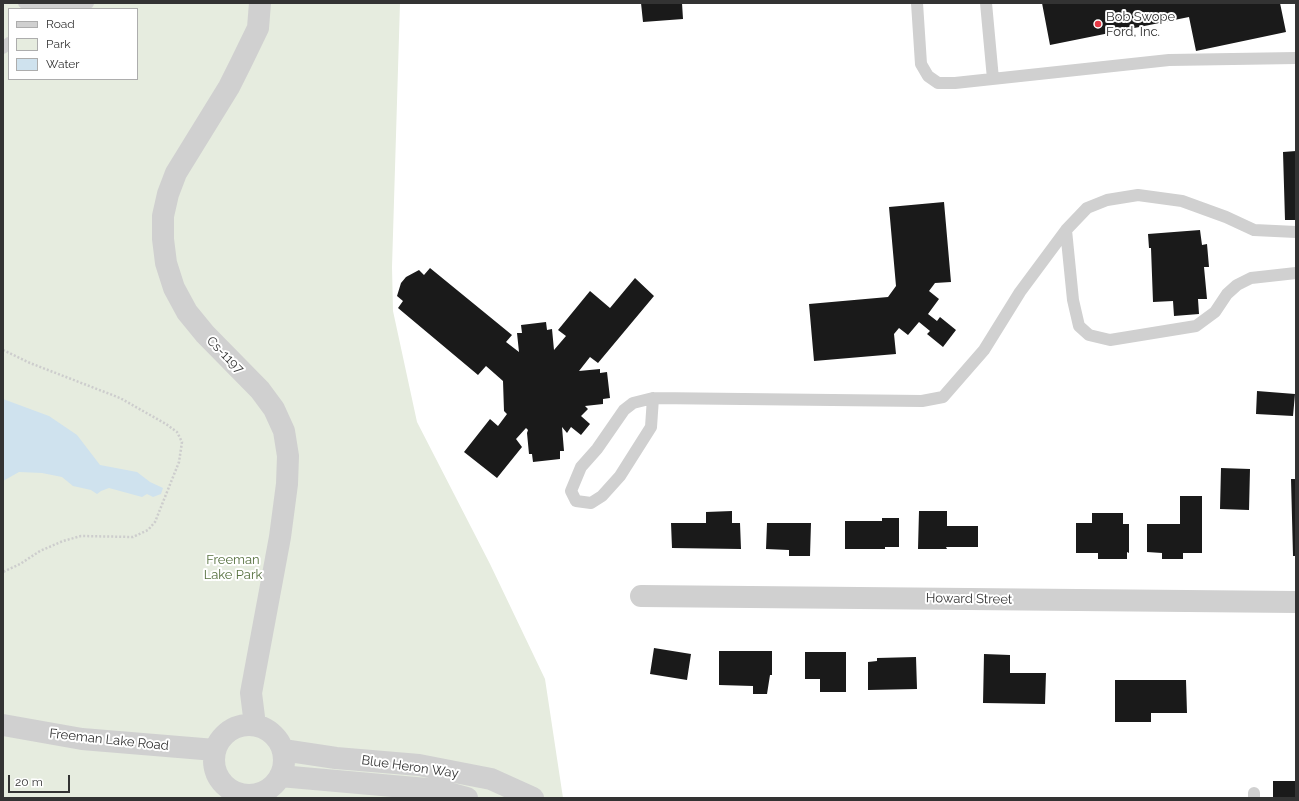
<!DOCTYPE html>
<style>
body{margin:0}
#map{position:relative;width:1299px;height:801px;overflow:hidden;background:#fff;font-family:Raleway,sans-serif}
canvas{display:block}
.frame{position:absolute;inset:0;border:4px solid #333;pointer-events:none}
.legend{position:absolute;left:8px;top:8px;width:130px;height:72px;box-sizing:border-box;background:#fff;border:1px solid #adadad;margin:0;padding:5px 7px;list-style:none;font-size:12px;color:#333}
.legend li{display:flex;align-items:center;gap:8px;height:20px}
.legend b{width:20px;border:1px solid #adadad}
.scale{position:absolute;left:8px;top:775px;width:62px;height:18px;box-sizing:border-box;border:2px solid #333;border-top:0;padding-left:5px;font-size:12px;line-height:14px;white-space:nowrap;color:#333;-webkit-text-stroke:3px #fff;paint-order:stroke}
</style>
<div id="map">
<canvas width="1299" height="801"></canvas>
<div class="frame"></div>
<ul class="legend">
<li><b style="height:5px;background:#d0d0d0"></b>Road</li>
<li><b style="height:11px;background:#e6ecdf"></b>Park</li>
<li><b style="height:11px;background:#cfe2ee"></b>Water</li>
</ul>
<div class="scale">20 m</div>
</div>
<script>
const c = document.querySelector('canvas').getContext('2d');
c.lineJoin = 'round';
function paint(path, color) { c.fillStyle = color; c.fill(path, 'evenodd'); }
const poly = rows => new Path2D(rows.map(r => 'M' + r).join(''));
function strokePath(path, color, width, dash) { c.strokeStyle = color; c.lineWidth = width; c.lineCap = dash ? 'butt' : 'round'; c.setLineDash(dash || []); c.stroke(path); }
function drawText(font, color, halo, rows, align = 'center') {
  c.font = font + ' Raleway,sans-serif'; c.lineWidth = 4; c.setLineDash([]); c.textBaseline = 'middle'; c.strokeStyle = halo; c.fillStyle = color; for (const [text, x, y, turn = 0] of rows) {
    c.save(); c.translate(x, y); c.rotate((+turn || 0) * Math.PI / 180); c.textAlign = isNaN(turn) ? turn : align; if (halo) c.strokeText(text, 0, 0); c.fillText(text, 0, 0); c.restore();
  }
}
paint(poly([
 [3,3,400,3,392,267,393,311,417,422,490,564,545,679,563,798,3,798],
 [9,9,137,9,137,79,9,79]
]), '#e6ecdf');
paint(poly([
 [3,399,49,416,77,435,100,465,137,472,150,482,163,488,161,494,153,497,147,494,142,497,109,488,101,491,97,494,91,490,73,486,62,477,42,473,19,472,3,481]
]), '#cfe2ee');
paint(poly([
 [641,3,682,3,683,19,643,22],
 [1042,3,1280,3,1286,32,1196,51,1189,17,1050,45],
 [1296,151,1296,220,1285,220,1283,152],
 [944,202,951,282,935,283,929,291,939,299,928,314,937,321,940,317,956,330,943,347,927,334,930,331,919,322,908,335,899,328,894,334,896,354,814,361,809,304,888,297,896,286,889,207],
 [1200,230,1202,245,1207,244,1209,267,1204,267,1207,299,1198,299,1199,314,1174,316,1173,301,1153,302,1151,248,1149,248,1148,234],
 [430,268,512,335,506,342,519,352,517,333,522,333,521,325,546,322,547,330,552,329,554,350,566,336,558,330,590,291,610,308,635,278,654,296,598,363,590,357,579,371,600,369,600,373,607,372,610,398,603,399,603,404,585,406,588,409,581,416,590,424,581,435,571,427,567,433,562,427,564,451,560,451,560,459,533,462,532,454,529,454,527,433,528,430,526,428,516,439,522,447,497,478,464,452,490,419,498,426,507,414,504,411,503,381,486,366,478,375,398,308,403,301,397,296,401,283,406,277,419,270,424,275],
 [1257,391,1295,394,1293,416,1256,414],
 [1221,468,1250,469,1249,510,1220,509],
 [1291,479,1296,479,1296,556,1293,556],
 [1180,496,1202,496,1202,553,1183,553,1183,559,1162,559,1162,553,1147,552,1147,524,1180,524],
 [732,511,732,523,740,523,741,549,672,548,671,523,706,523,706,512],
 [919,511,947,511,947,526,978,526,978,547,946,547,947,549,918,549],
 [1092,513,1123,513,1123,524,1129,524,1129,553,1127,552,1127,559,1098,559,1098,553,1076,553,1076,523,1092,523],
 [882,518,899,518,899,547,885,547,885,549,845,549,845,521,882,521],
 [767,523,811,523,810,556,789,556,789,550,766,549],
 [654,648,691,654,687,680,650,674],
 [719,651,772,651,772,675,770,675,767,694,753,694,753,686,719,685],
 [805,652,846,652,846,692,820,692,820,679,805,679],
 [984,654,1010,655,1010,673,1046,673,1045,704,983,703],
 [916,657,917,689,868,690,868,662,877,661,877,658],
 [1115,680,1186,680,1187,713,1151,713,1151,722,1115,722],
 [1273,781,1296,781,1296,798,1273,798]
]), '#1a1a1a');
strokePath(poly([
 [3,350,30,363,120,398,166,424,177,432,182,442,179,462,155,522,148,530,133,537,81,536,63,541,40,551,20,564,3,572]
]), '#cdcdcd', 2.5, [2, 2]);
strokePath(poly([
 [24,3,65,9],
 [917,3,921,64,928,76,938,83,955,83,1169,60,1296,58],
 [986,3,993,79],
 [72,9,88,3],
 [3,48,9,43],
 [1296,232,1254,230,1226,217,1182,201,1138,195,1107,200,1087,208,1066,230,1073,300,1079,326,1089,335,1110,340,1196,326,1215,312,1227,294,1237,285,1251,278,1296,273],
 [653,398,651,427,620,476,602,496,591,503,576,501,571,491,581,467,597,449,624,410,633,403,653,398,922,401,943,397,984,350,1020,292,1066,230],
 [1254,793,1254,798]
]), '#d0d0d0', 12);
strokePath(poly([
 [641,596,1296,602],
 [3,725,82,739,215,750],
 [255,725,251,693,280,537,287,484,288,456,284,431,274,409,260,390,205,334,187,312,174,288,166,263,163,239,163,216,168,194,176,173,229,87,241,63,258,28,260,3],
 '214 760a35 35 0 1 1 70 0a35 35 0 1 1-70 0Z',
 [283,750,336,758,419,765,491,779,533,798],
 [280,776,438,790,467,798]
]), '#d0d0d0', 22);
for (const [x, y, r, color] of [
 [1098,24,4,"#e63946"]
]) { const dot = new Path2D(); dot.arc(x, y, r, 0, 2 * Math.PI); c.fillStyle = color; c.fill(dot); strokePath(dot, '#fff', 1.5); }
drawText('13px', '#333', '#fff', [
 ["Bob Swope",1106,17],
 ["Ford, Inc.",1106,32]
], 'left');
drawText('13px', '#333', '#fff', [
 ["Cs-1197",225,355,45],
 ["Howard Street",969,599,1],
 ["Freeman Lake Road",109,740,6],
 ["Blue Heron Way",410,767,8]
]);
drawText('13px', '#56703f', '#fff', [
 ["Freeman",233,560],
 ["Lake Park",233,575]
]);
</script>
